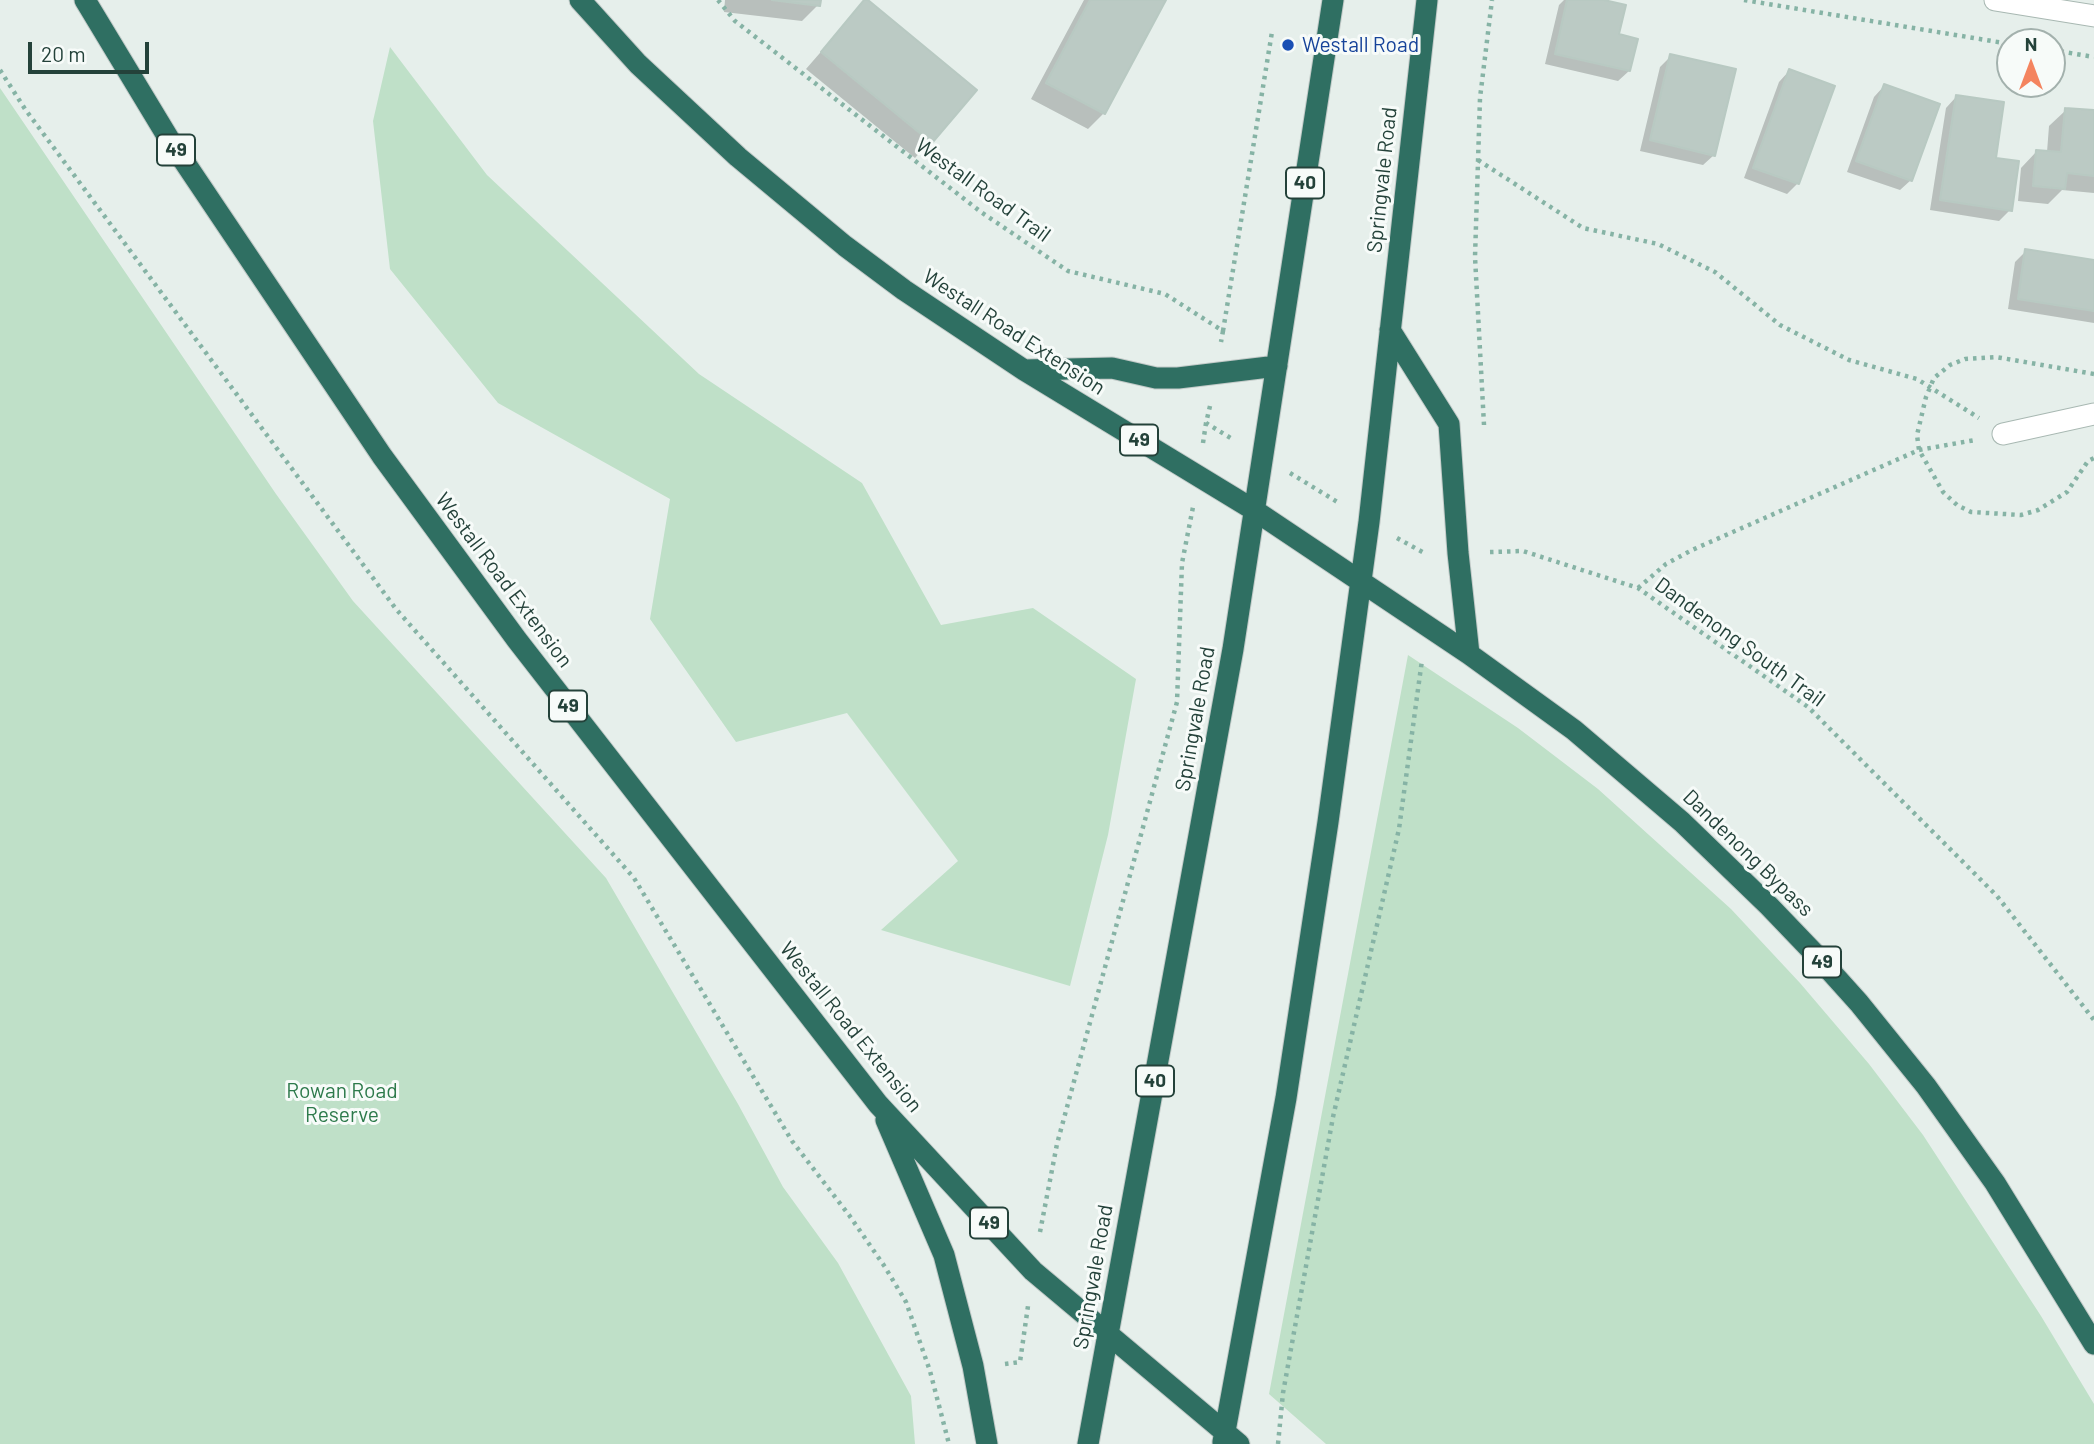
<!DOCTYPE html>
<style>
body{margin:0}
#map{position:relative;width:2094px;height:1444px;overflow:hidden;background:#e6efeb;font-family:Barlow,sans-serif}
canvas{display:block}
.north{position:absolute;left:1996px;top:28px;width:70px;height:70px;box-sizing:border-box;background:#f7fbf9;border:2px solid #a3b1ad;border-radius:50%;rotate:0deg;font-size:19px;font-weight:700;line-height:28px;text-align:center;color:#24423a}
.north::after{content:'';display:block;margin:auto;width:24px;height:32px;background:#f4845f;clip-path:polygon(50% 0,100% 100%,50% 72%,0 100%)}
.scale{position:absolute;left:28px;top:42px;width:121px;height:32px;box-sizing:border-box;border:4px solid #24423a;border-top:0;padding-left:9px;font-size:21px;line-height:24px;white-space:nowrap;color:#24423a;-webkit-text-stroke:5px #f7fbf9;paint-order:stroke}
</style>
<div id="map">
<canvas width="2094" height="1444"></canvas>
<div class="north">N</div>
<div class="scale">20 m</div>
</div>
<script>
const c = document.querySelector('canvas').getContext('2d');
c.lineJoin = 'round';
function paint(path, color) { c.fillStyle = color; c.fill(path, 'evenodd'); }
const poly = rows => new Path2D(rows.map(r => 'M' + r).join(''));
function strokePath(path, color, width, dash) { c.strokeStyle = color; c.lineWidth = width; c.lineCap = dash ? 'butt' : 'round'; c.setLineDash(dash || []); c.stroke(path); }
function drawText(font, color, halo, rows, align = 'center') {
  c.font = font + ' Barlow,sans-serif'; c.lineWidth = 6; c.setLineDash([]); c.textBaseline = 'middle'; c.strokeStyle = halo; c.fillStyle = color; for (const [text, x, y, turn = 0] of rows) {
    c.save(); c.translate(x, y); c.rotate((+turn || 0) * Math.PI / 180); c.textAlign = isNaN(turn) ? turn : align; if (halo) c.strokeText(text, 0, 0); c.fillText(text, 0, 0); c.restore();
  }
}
paint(poly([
 [390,47,487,175,699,374,862,483,941,625,1033,608,1136,679,1108,835,1070,986,881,930,958,861,847,713,736,742,650,619,670,499,498,403,390,269,373,121],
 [0,88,276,494,353,601,606,878,738,1104,783,1187,838,1263,911,1396,915,1444,0,1444],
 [1408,655,1518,728,1598,789,1731,909,1800,983,1869,1064,1923,1135,2041,1316,2094,1404,2094,1444,1326,1444,1269,1394]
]), '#bfe0c8');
paint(poly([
 [725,0,819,0,818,5,802,21,724,12],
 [866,0,975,90,915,158,806,69],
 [1084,0,1164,0,1104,113,1088,129,1031,99],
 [1564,0,1596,0,1617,36,1629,71,1618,81,1545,64,1559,5],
 [1671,56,1714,155,1703,165,1640,151,1660,67],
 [1789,71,1798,183,1787,194,1744,178,1779,82],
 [1884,86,1911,180,1900,190,1847,172,1874,97],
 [1956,97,1994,159,2010,210,1999,221,1930,210,1946,108],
 [2066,110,2094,112,2094,193,2062,190,2048,204,2018,201,2021,168,2037,151,2047,152,2049,126],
 [2026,251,2094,262,2094,323,2008,309,2015,262]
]), '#0003');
const building = poly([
 [772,0,821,0,820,6,772,0],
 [864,0,868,0,977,90,932,143,821,52,864,0],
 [1090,0,1166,0,1105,114,1046,83,1090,0],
 [1567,0,1604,0,1626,5,1619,34,1638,39,1630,71,1555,54,1567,0],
 [1670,54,1736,69,1715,156,1650,140,1670,54],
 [1789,69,1835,86,1799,184,1753,168,1789,69],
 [1884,84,1940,104,1912,181,1856,161,1884,84],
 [1956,95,2004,102,1996,158,2019,161,2012,211,1940,200,1956,95],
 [2065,108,2094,110,2094,176,2067,173,2065,189,2033,186,2036,150,2061,152,2065,108],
 [2025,249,2094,260,2094,311,2018,299,2025,249]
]);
paint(building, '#bbcac4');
strokePath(building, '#b8c9c2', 2);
const street = poly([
 [1995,0,2094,16],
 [2003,434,2094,414]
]);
const highway = poly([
 [85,0,169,139,382,456,517,640,878,1104,1033,1271,1239,1444],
 [580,0,638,64,738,157,845,246,904,290,1024,370,1254,510,1469,654,1574,730,1682,822,1769,906,1815,954,1859,1003,1926,1086,1995,1183,2094,1344],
 [1390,330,1449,424,1458,553,1469,654],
 [1024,370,1112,368,1156,378,1178,378,1277,366],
 [886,1120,944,1255,973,1366,987,1444],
 [1223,1442,1286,1098,1328,822,1369,522,1427,0],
 [1088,1444,1233,649,1333,0]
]);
strokePath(street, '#a8b8b2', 23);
strokePath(highway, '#c2cac8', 23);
strokePath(poly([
 [718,0,735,21,981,212,1068,271,1165,294,1223,331,1221,342],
 [1744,0,2010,44],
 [2052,50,2094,57],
 [0,70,25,109,396,609,634,878,792,1141,849,1215,885,1267,906,1302,930,1371,949,1444],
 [1478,160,1583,228,1658,244,1715,272,1780,325,1849,360,1917,379,1979,418],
 [1223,331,1272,32],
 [2094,374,1996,357,1965,359,1950,365,1934,378,1926,397,1917,435,1919,450,1943,492,1957,505,1971,512,2021,515,2038,510,2067,492,2088,461,2094,458],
 [1210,406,1206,423,1234,440],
 [1484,425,1475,257,1480,98,1492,0],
 [1203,443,1206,423],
 [1290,473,1339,503],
 [1397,538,1426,554],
 [1490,552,1523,551,1638,588,1808,707,1997,896,2094,1020],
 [1638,588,1666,564,1692,550,1919,450,1975,440],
 [1040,1232,1057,1144,1177,702,1182,563,1193,507],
 [1005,1364,1020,1362,1028,1306],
 [1278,1444,1283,1393,1333,1117,1399,829,1422,660]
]), '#86b3a5', 4.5, [3.5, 5]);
strokePath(street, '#fff', 21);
strokePath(highway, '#2f6f62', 21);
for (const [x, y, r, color] of [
 [1288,45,7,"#1a4fb4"]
]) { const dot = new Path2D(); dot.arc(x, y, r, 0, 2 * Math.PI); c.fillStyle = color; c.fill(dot); strokePath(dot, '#f7fbf9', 2.5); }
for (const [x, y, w] of [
 [176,150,38],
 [1305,183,38],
 [1139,440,38],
 [568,706,38],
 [1822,962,38],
 [1155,1081,38],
 [989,1223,38]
]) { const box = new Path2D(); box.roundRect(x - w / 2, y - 15.5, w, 31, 5); c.fillStyle = '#f7fbf9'; c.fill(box); strokePath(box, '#24423a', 2); }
drawText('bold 19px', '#24423a', null, [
 ["49",176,150],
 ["40",1305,183],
 ["49",1139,440],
 ["49",568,706],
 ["49",1822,962],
 ["40",1155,1081],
 ["49",989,1223]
]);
drawText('21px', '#164399', '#f7fbf9', [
 ["Westall Road",1302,45]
], 'left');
drawText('21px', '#24423a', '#f7fbf9', [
 ["Springvale Road",1382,180,-84],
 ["Westall Road Trail",983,190,36],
 ["Westall Road Extension",1014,332,33],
 ["Westall Road Extension",504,580,53],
 ["Dandenong South Trail",1740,642,36],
 ["Springvale Road",1195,719,-80],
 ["Dandenong Bypass",1748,853,44],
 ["Westall Road Extension",851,1027,51],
 ["Springvale Road",1093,1277,-80]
]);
drawText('21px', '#2d7a4b', '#f7fbf9', [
 ["Rowan Road",342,1091],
 ["Reserve",342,1115]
]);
</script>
